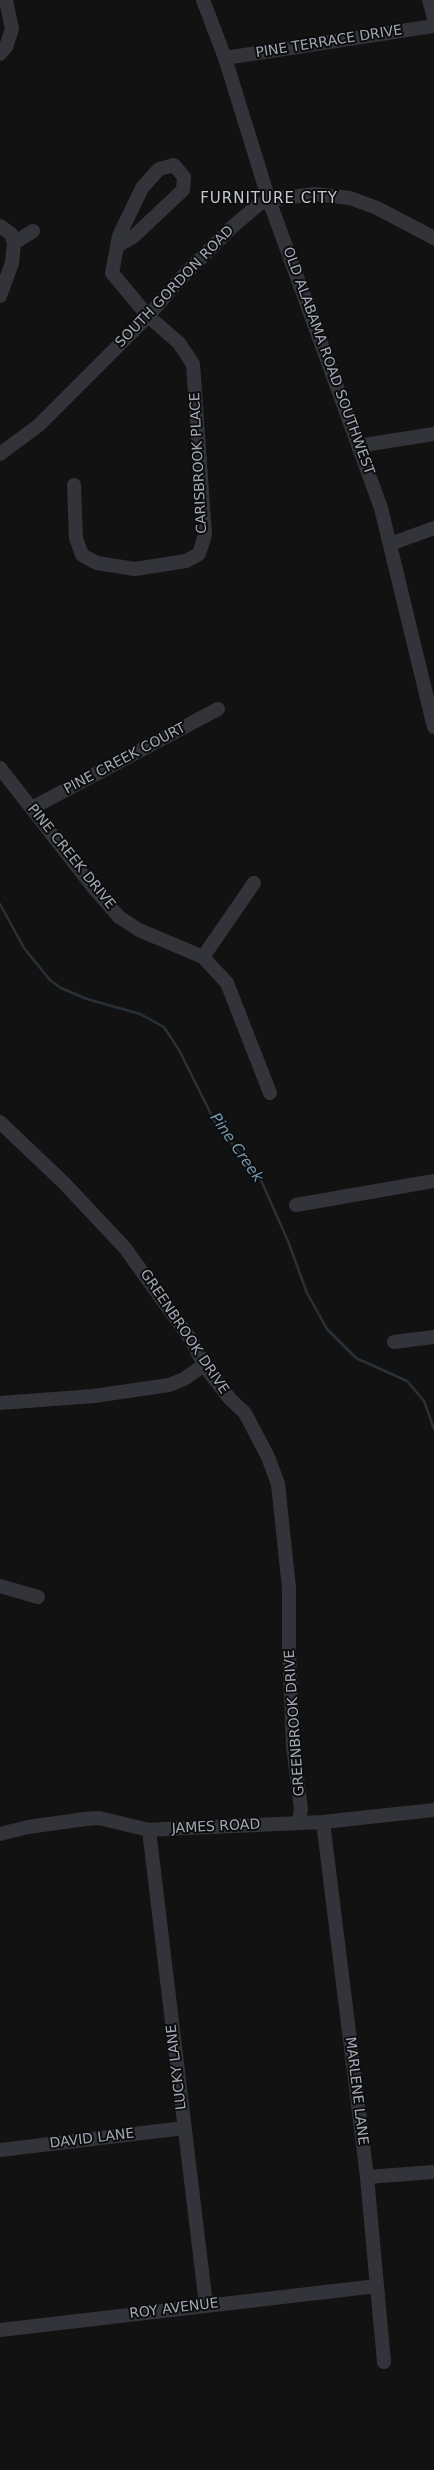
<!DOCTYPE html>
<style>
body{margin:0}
canvas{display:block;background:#121213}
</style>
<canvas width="434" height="2470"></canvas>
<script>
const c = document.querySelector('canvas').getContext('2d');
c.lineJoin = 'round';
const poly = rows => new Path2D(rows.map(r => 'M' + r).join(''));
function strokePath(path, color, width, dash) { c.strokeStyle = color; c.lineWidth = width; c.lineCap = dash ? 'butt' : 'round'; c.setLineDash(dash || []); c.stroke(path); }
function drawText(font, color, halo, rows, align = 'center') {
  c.font = font + ' "DejaVu Sans",sans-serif'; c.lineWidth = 4; c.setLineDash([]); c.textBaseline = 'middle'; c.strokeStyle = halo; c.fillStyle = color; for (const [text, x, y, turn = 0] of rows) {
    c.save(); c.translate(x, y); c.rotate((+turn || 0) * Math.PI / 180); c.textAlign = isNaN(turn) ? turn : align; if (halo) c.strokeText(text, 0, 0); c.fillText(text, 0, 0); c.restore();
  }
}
strokePath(poly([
 [0,904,24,948,50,980,61,988,87,999,140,1014,164,1027,179,1050,216,1124,260,1178,288,1241,307,1293,327,1329,356,1358,407,1381,424,1401,434,1429]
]), '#283137', 2.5);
strokePath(poly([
 [203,0,225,58,269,200,381,508,434,727],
 [429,0,434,18],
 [0,54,6,47,12,29,6,0],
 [225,58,434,26],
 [0,226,11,234,14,243,12,263,0,296],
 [14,243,33,231],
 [358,446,434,434],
 [0,454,39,425,148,316,181,278,231,228,258,205,269,200,314,194,350,198,377,208,434,238],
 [74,485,76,538,82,555,97,563,135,569,186,561,199,554,205,535,193,364,179,343,148,316,112,273,119,236,142,188,159,169,174,165,184,177,183,190,133,237,117,246],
 [390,544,434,528],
 [0,768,93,887,119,917,139,930,203,957,227,983,270,1093],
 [32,808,218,709],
 [203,957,254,883],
 [0,1122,64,1183,125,1248,192,1341,204,1365,230,1399,245,1413,268,1457,278,1484,289,1588,289,1651,293,1746,301,1809,299,1823],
 [296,1205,434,1181],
 [394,1342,434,1337],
 [0,1403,94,1396,169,1385,184,1379,204,1365],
 [0,1586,38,1597],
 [323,1822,367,2177,384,2362],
 [149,1830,206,2305],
 [0,1834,28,1827,85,1819,99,1818,149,1830,166,1829,323,1822,434,1810],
 [0,2150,184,2128],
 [367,2177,434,2172],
 [0,2330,377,2286]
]), '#333439', 14);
drawText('14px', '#a2a9b5', '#0d0d0e', [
 ["PINE TERRACE DRIVE",329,42,-9],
 ["SOUTH GORDON ROAD",175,287,-46],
 ["OLD ALABAMA ROAD SOUTHWEST",328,361,70],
 ["CARISBROOK PLACE",199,463,-93],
 ["PINE CREEK COURT",125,759,-28],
 ["PINE CREEK DRIVE",71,857,51],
 ["GREENBROOK DRIVE",184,1332,56],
 ["GREENBROOK DRIVE",295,1723,-94],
 ["JAMES ROAD",216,1827,-3],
 ["LUCKY LANE",177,2067,-97],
 ["MARLENE LANE",356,2091,83],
 ["DAVID LANE",92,2139,-7],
 ["ROY AVENUE",174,2309,-7]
]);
c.letterSpacing = '1px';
drawText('15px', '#c4c8d1', '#0d0d0e', [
 ["FURNITURE CITY",269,199]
]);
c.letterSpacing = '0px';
drawText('italic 15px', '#779ab2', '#0d0d0e', [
 ["Pine Creek",236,1148,55]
]);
</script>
